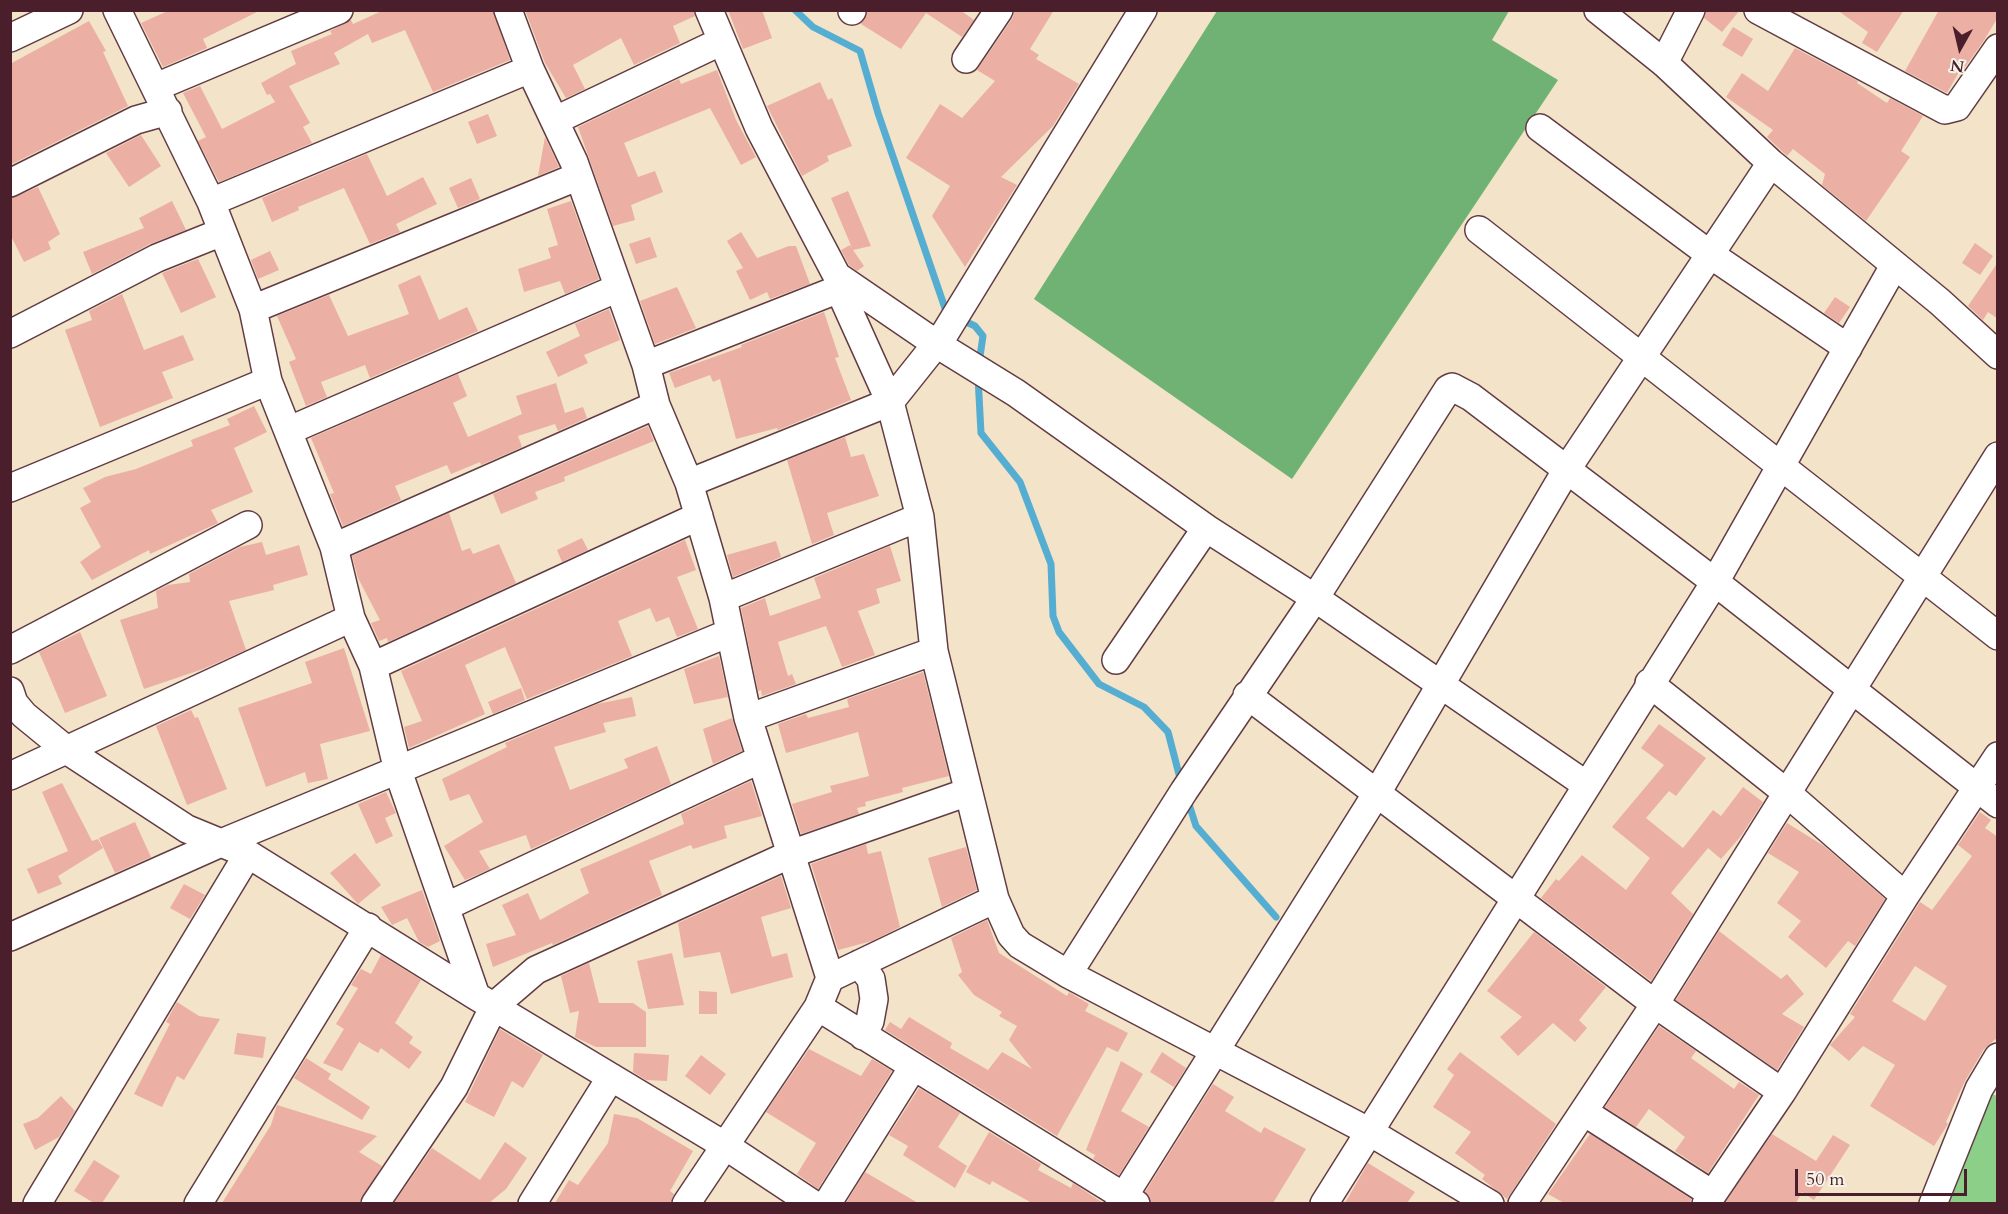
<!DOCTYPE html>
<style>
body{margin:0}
#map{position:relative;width:2008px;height:1214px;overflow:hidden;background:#f2e3c9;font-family:Cardo,serif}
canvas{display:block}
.frame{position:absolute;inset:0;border:12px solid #4a1f2b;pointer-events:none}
.north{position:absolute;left:1930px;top:18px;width:60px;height:60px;-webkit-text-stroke:4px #f7f3e8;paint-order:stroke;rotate:188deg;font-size:16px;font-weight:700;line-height:24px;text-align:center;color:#4a1f2b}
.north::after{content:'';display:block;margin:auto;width:21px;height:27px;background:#4a1f2b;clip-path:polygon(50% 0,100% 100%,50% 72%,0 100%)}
.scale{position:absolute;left:1795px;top:1169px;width:172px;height:27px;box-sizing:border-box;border:3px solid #4a1f2b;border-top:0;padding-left:8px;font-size:18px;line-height:21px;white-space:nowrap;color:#4a1f2b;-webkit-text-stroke:4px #f7f3e8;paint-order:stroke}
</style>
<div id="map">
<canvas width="2008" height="1214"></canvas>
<div class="frame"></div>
<div class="north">N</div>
<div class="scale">50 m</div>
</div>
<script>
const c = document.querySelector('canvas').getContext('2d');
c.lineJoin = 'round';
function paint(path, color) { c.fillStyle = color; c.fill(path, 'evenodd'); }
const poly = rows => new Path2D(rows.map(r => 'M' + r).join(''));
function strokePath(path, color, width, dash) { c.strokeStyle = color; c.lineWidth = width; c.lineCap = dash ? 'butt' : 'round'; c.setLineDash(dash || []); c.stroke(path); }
paint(poly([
 [1979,1089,1997,1096,1997,1203,1934,1204]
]), '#8bcf88');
paint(poly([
 [1217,11,1509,11,1492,40,1558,80,1292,479,1034,299]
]), '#70b274');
strokePath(poly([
 [795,10,813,27,860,51,878,113,947,314],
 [962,320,975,326,983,336,979,363],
 [978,377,981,433,1020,482,1051,564,1053,616,1059,632,1099,684,1144,707,1168,732,1181,782],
 [1188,801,1196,826,1276,917]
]), '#55aed2', 7);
paint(poly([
 [170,10,261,10,203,39,207,48,163,67,141,23],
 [384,10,493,10,510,60,433,92,405,30,372,43,368,34,334,53,340,64,289,86,310,123,303,127,312,143,219,182,198,141,206,137,183,93,200,86,222,129,275,102,270,94,267,95,261,83,296,64,291,51,332,34,330,31,351,20,353,24],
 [525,10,694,10,695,16,673,26,680,43,634,65,621,38,573,65,585,89,566,98,545,63],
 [728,10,762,10,772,38,743,49],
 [868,10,960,10,974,20,962,37,926,13,901,49,861,24],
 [1015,10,1054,10,1030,49,1039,55,1036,59,1079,84,1053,126,1001,177,1017,185,965,267,932,216,950,186,906,158,940,104,962,118,995,81,977,70,1012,19],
 [1707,10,1740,10,1722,32,1704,18],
 [1837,10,1904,10,1877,52,1862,43,1868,32],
 [1939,10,1998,10,1998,17,1983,42,1961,73,1959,72,1947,93,1905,71],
 [89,21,106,51,103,52,128,106,10,165,10,64],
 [1733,27,1753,39,1742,57,1722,45],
 [1795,48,1858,81,1857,83,1887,103,1890,98,1923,116,1901,151,1910,157,1866,221,1822,185,1825,174,1793,149,1787,156,1767,137,1773,130,1726,97,1742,73,1768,91],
 [717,70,736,120,756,157,741,165,710,108,624,143,638,177,655,171,663,192,631,205,635,220,613,226,578,127,679,79,681,84],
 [820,82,828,100,832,98,852,146,827,156,829,161,802,176,767,106],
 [488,114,497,136,477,144,468,122],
 [141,135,161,166,129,187,106,153],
 [545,137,559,167,538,176],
 [367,154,387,196,423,177,437,204,396,224,400,232,370,244,344,188,298,207,299,210,272,222,262,198],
 [471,178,480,199,458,208,449,188],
 [38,187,60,234,48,242,51,249,24,262,10,234,10,199],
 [848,191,871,246,853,250,864,266,857,271,849,265,841,250,850,245,852,248,831,198],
 [172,201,186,230,150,244,92,274,83,252,144,228,139,218],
 [571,201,599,279,565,294,560,281,524,292,518,269,551,258,548,248,558,245,547,209],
 [741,232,757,258,789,246,796,246,810,284,770,299,767,292,750,300,736,271,743,268,727,241],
 [650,237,657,257,636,264,629,244],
 [1975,243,1993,256,1980,275,1962,263],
 [270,251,279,270,258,279,251,260],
 [198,259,216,297,181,313,162,273],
 [1998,262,1998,319,1988,312,1983,320,1968,306],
 [420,275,439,320,467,307,478,331,370,378,365,365,321,382,327,397,306,406,289,362,296,359,277,316,329,295,348,336,409,314,398,285],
 [677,287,696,328,655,344,640,301],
 [122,294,144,350,183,335,194,360,162,372,173,398,100,427,65,330,92,320,89,311],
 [1835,297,1850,307,1839,323,1824,313],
 [609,309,620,340,584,355,588,363,558,377,546,352,580,336,575,324],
 [824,312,839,357,835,358,851,400,778,430,777,428,736,439,720,379,713,382,710,375,675,388,669,373,742,347,741,345],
 [458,374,467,396,453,403,468,437,522,414,516,396,556,383,565,413,583,407,587,418,558,431,555,424,518,436,522,447,481,465,480,462,451,474,447,465,395,486,401,500,343,526,330,494,334,493,311,438],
 [254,406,267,432,234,448,253,492,211,510,218,523,150,554,149,550,92,580,80,562,101,547,80,508,91,502,83,488,105,477,136,469,193,446,191,440,230,425,227,419],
 [648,426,654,441,564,477,565,481,535,492,538,499,501,514,493,494],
 [845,437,851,457,864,454,879,496,827,513,834,535,812,544,787,460],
 [449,513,462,551,470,548,473,554,499,544,516,583,388,642,387,638,379,641,371,623,380,620,358,578,352,556],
 [582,538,588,550,562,562,557,550],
 [685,540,696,570,677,577,698,629,677,637,669,617,656,622,650,608,618,621,632,656,527,699,505,647,465,665,485,714,409,748,404,727,422,721,401,671],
 [776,541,781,557,733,577,727,555],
 [262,542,266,555,299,545,308,575,273,585,274,590,229,601,246,650,203,669,144,689,120,620,158,608,156,591,168,585,190,582,189,574,240,547],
 [890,546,901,581,876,589,880,603,858,611,875,655,842,667,826,626,778,642,788,676,792,674,796,684,762,696,761,690,758,691,741,608,765,598,770,616,821,598,814,578],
 [80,632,107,696,65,713,39,652],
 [344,648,370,731,320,744,328,779,308,783,305,772,266,787,238,708,312,683,305,662],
 [719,656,728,697,694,704,684,669],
 [923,672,949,776,902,788,903,792,865,802,866,806,857,808,859,814,801,834,792,804,832,792,830,786,869,776,858,732,786,753,778,724,806,714,808,718,849,707,847,699],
 [521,688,525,700,493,714,488,702],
 [632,697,636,716,603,723,606,732,554,747,570,790,628,768,624,759,657,746,671,784,531,849,526,835,479,851,490,869,465,880,444,846,483,822,469,794,450,801,442,779,507,747,505,743,597,704],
 [191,710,195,718,198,717,227,789,187,805,156,726],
 [732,718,742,751,713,764,703,729],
 [1659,724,1706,758,1676,796,1669,791,1646,818,1683,848,1713,810,1721,816,1743,787,1763,802,1741,836,1721,859,1708,848,1671,893,1693,914,1651,981,1541,898,1556,879,1559,881,1582,855,1626,890,1650,858,1612,827,1664,765,1641,748],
 [751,781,762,816,724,826,727,838,693,849,691,845,649,861,662,895,553,945,552,943,493,967,486,944,516,935,502,905,528,893,540,920,589,893,580,869,684,824,681,814],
 [62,783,92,841,98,839,103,848,58,876,62,884,38,894,27,869,68,851,42,792],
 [386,792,396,813,385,818,393,836,376,844,358,804],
 [1980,812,1991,820,1985,828,1998,837,1998,1037,1984,1049,1965,1081,1946,1122,1948,1124,1934,1146,1870,1106,1895,1065,1863,1046,1849,1061,1830,1045,1855,1017,1850,1014,1920,902,1932,910,1972,856,1958,845],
 [1915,966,1947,986,1925,1021,1892,1001],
 [135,822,151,857,115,873,99,838],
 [1787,823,1824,846,1885,899,1855,946,1848,941,1826,968,1788,937,1801,921,1777,903,1799,872,1768,853],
 [866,844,868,854,881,851,900,927,872,941,838,950,811,864],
 [966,847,977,890,942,907,928,858],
 [355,853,381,885,358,904,330,873],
 [781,876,791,908,761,917,772,957,787,953,793,977,731,994,720,952,684,958,678,923],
 [184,884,205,895,190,919,170,908],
 [422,890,440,941,428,947,419,942,407,918,392,925,381,907],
 [987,920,999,953,1067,996,1069,992,1072,994,1089,1004,1085,1011,1128,1033,1118,1052,1107,1047,1057,1136,885,1030,890,1022,901,1029,909,1017,952,1043,950,1048,988,1070,1002,1052,1032,1069,1009,1040,1017,1026,999,1016,1002,1012,974,995,958,975,962,972,951,938],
 [1719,931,1781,979,1787,974,1804,994,1782,1014,1804,1027,1777,1070,1676,1000],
 [1534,932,1606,987,1579,1020,1587,1028,1575,1042,1553,1023,1518,1056,1500,1037,1522,1017,1487,991],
 [672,953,684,1005,648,1009,637,961],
 [381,955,421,980,395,1023,413,1037,409,1043,422,1052,409,1069,381,1048,378,1053,359,1042,342,1071,323,1063,344,1029,336,1024,358,988,351,985,361,969,371,974],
 [589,963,599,1003,633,1003,646,1012,646,1047,596,1047,575,1037,579,1011,570,1013,561,976],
 [699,991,717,992,717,1014,699,1014],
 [177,1002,199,1016,220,1019,184,1080,177,1076,162,1107,134,1094,170,1024,166,1022],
 [1659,1026,1696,1051,1691,1058,1734,1089,1739,1082,1759,1095,1708,1173,1675,1151,1685,1137,1649,1109,1636,1127,1605,1107],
 [500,1029,543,1055,523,1088,512,1081,494,1117,465,1102],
 [237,1033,266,1037,263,1058,234,1054],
 [809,1049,861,1076,872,1059,892,1071,818,1189,797,1174,816,1143,766,1112],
 [1162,1052,1186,1068,1174,1087,1150,1072],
 [1460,1052,1556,1124,1507,1199,1482,1179,1485,1175,1455,1153,1471,1132,1433,1107,1454,1075,1447,1069],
 [634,1053,669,1055,667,1081,646,1080,633,1072],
 [701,1055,726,1074,710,1095,685,1076],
 [306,1058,331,1074,328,1079,370,1107,362,1120,294,1078],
 [1121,1061,1143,1074,1121,1111,1149,1127,1119,1175,1093,1159,1097,1152,1095,1155,1086,1150],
 [1213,1084,1234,1097,1225,1111,1261,1133,1264,1127,1306,1149,1273,1203,1152,1203,1145,1192],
 [919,1088,960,1113,938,1147,967,1166,955,1188,903,1155,908,1146,889,1135],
 [61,1096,75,1111,59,1137,35,1150,23,1124,38,1118],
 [277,1105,377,1136,359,1152,382,1166,359,1203,222,1203,271,1125],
 [614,1114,637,1118,693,1151,670,1191,674,1194,670,1203,555,1203,569,1180,578,1185,608,1143],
 [989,1132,1041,1164,1038,1170,1071,1188,1073,1183,1103,1203,1032,1203,992,1181,990,1185,966,1172],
 [1590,1134,1691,1199,1690,1203,1564,1203,1548,1194],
 [1772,1134,1816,1161,1833,1135,1850,1145,1814,1200,1802,1192,1796,1203,1725,1203],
 [505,1142,527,1158,506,1189,489,1203,394,1203,432,1148,480,1180],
 [94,1160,120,1176,102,1203,94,1203,74,1191],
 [1368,1163,1415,1192,1407,1203,1345,1203],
 [865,1172,918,1203,846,1203]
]), '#ecafa4');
const minor = poly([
 [117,10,211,202,253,309,268,381,334,547,351,618,373,666,398,771,476,996],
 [508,10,530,69,574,162,646,365,656,405,689,483,723,598,748,718,830,978],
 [709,10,759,128,837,276,839,289,890,402,920,517,934,651,995,899,1011,935,1020,945,1068,974,1368,1131,1490,1204],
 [1598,10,1664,63,1771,163,1940,302,1998,355],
 [1758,10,1945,110,1957,107,1998,48],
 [852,11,852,10],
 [10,38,69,10],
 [966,59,999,10],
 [1664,63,1691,10],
 [156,87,339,10],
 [556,120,722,41],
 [1540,128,1708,253,1848,348],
 [10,183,136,120,168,111],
 [211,202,530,69],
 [1479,230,1998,636],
 [837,276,935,343,1016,393,1206,528,1315,598,1585,784],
 [253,309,579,176],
 [10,334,157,258,222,232],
 [646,365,839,289],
 [290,430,618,288],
 [689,483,890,402,945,333,1143,10],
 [10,488,268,381],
 [334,547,656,405],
 [723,598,920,517],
 [10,650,248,525],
 [1116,660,1206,528],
 [373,666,699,516],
 [1649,683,1787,793,1905,896],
 [10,691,14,703,24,715,68,751,187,829,248,854,476,996,724,1145,813,1204],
 [1247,695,1655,1004,1782,1092],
 [748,718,934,651],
 [10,776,351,618],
 [445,907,761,759],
 [10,937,221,843,729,633],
 [859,964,871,979,874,999,870,1021,863,1036],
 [1068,974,1184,791,1315,598,1448,389,1452,387,1471,397,1715,582,1998,804],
 [818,1007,1136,1204],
 [1584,1112,1712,1194],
 [37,1204,248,854],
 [198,1204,368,927],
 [375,1204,454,1087,494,1006,536,970,791,854,968,792],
 [532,1204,611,1077],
 [686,1204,818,1007,830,978,995,899],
 [827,1204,913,1067],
 [1119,1204,1377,793,1567,469,1771,163],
 [1324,1204,1715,582,1894,266],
 [1522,1204,1655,1004,1998,456],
 [1706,1204,1782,1092,1905,896,1998,756],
 [1933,1204,1979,1089,1998,1057]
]);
strokePath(minor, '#633c43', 30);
strokePath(minor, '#fff', 27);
</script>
